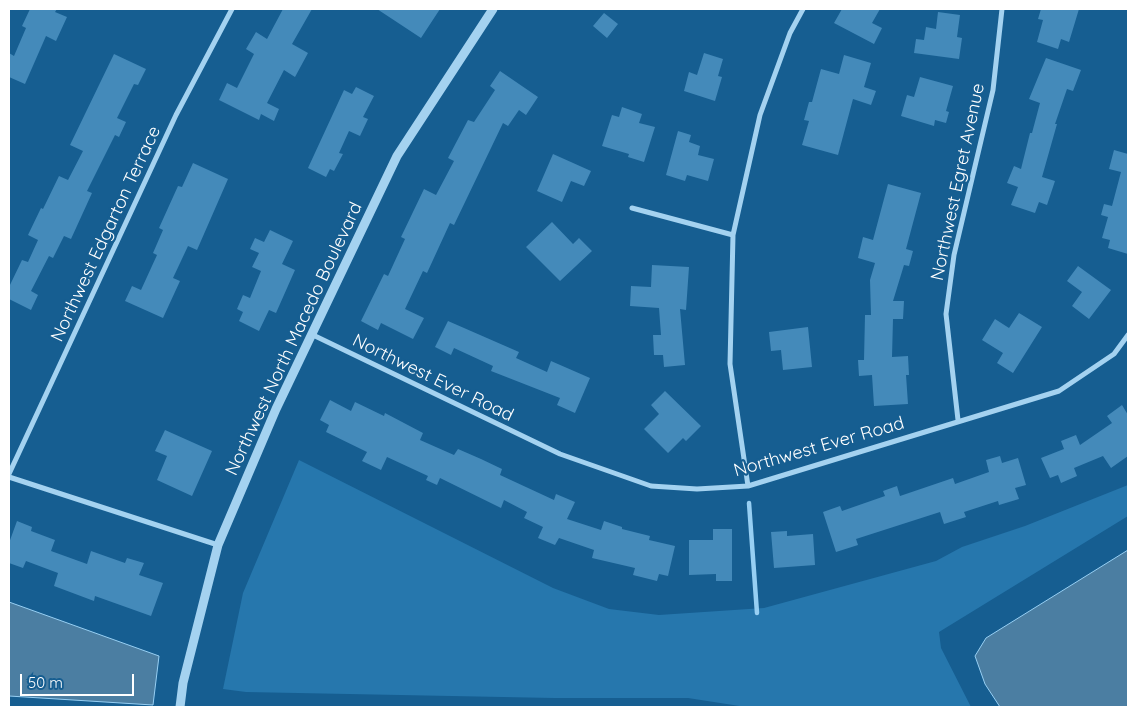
<!DOCTYPE html>
<style>
body{margin:0}
#map{position:relative;width:1137px;height:716px;overflow:hidden;background:#165e91;font-family:Quicksand,sans-serif}
canvas{display:block}
.frame{position:absolute;inset:0;border:10px solid #fff;pointer-events:none}
.scale{position:absolute;left:20px;top:674px;width:114px;height:22px;box-sizing:border-box;border:2px solid #fff;border-top:0;padding-left:6px;font-size:15px;line-height:18px;white-space:nowrap;color:#fff;-webkit-text-stroke:4px #165e91;paint-order:stroke}
</style>
<div id="map">
<canvas width="1137" height="716"></canvas>
<div class="frame"></div>
<div class="scale">50 m</div>
</div>
<script>
const c = document.querySelector('canvas').getContext('2d');
c.lineJoin = 'round';
function paint(path, color) { c.fillStyle = color; c.fill(path, 'evenodd'); }
const poly = rows => new Path2D(rows.map(r => 'M' + r).join(''));
function strokePath(path, color, width, dash) { c.strokeStyle = color; c.lineWidth = width; c.lineCap = dash ? 'butt' : 'round'; c.setLineDash(dash || []); c.stroke(path); }
function drawText(font, color, halo, rows, align = 'center') {
  c.font = font + ' Quicksand,sans-serif'; c.lineWidth = 4.5; c.setLineDash([]); c.textBaseline = 'middle'; c.strokeStyle = halo; c.fillStyle = color; for (const [text, x, y, turn = 0] of rows) {
    c.save(); c.translate(x, y); c.rotate((+turn || 0) * Math.PI / 180); c.textAlign = isNaN(turn) ? turn : align; if (halo) c.strokeText(text, 0, 0); c.fillText(text, 0, 0); c.restore();
  }
}
paint(poly([
 [299,460,553,588,609,609,659,615,764,608,936,561,962,547,1025,526,1128,485,1128,516,939,632,941,648,971,707,746,707,688,698,554,698,246,692,223,689,243,593]
]), '#2677ad');
const water = poly([
 [1128,550,1128,707,1000,707,985,684,975,656,986,638,1128,550],
 [9,602,159,656,153,705,9,696,9,602]
]);
paint(water, '#4b7ea2');
strokePath(water, '#97cff3', 1);
strokePath(poly([
 [749,503,757,613]
]), '#97cff3', 4.5);
paint(poly([
 [30,9,57,9,55,12,67,17,56,41,46,36,25,84,9,77,9,53,14,56,26,28,22,26],
 [283,9,312,9,292,44,308,53,295,77,284,70,267,103,279,109,274,121,261,114,259,120,219,100,227,83,237,88,254,54,246,49,256,32,267,39],
 [377,9,440,9,421,38],
 [842,9,880,9,872,23,882,28,874,44,834,23],
 [1041,9,1079,9,1069,42,1061,39,1058,49,1037,42,1043,20,1038,19],
 [938,12,960,15,957,37,962,38,959,59,914,53,916,39,924,40,926,27,936,29],
 [604,13,618,24,607,38,593,26],
 [704,53,723,59,718,76,722,77,715,101,684,91,689,72,697,75],
 [114,54,146,69,138,85,134,84,117,118,126,122,119,137,115,135,87,191,92,193,71,239,64,236,53,258,49,256,31,291,38,295,31,310,9,299,9,287,22,260,28,262,38,240,28,235,41,208,43,209,59,176,68,180,83,151,70,145],
 [844,55,871,63,864,87,876,91,871,105,853,99,838,155,802,145,809,121,804,120,809,102,812,102,821,69,839,74],
 [1046,58,1081,70,1073,91,1067,89,1055,124,1057,124,1042,177,1055,181,1047,205,1039,202,1035,213,1011,205,1018,187,1007,183,1014,166,1021,169,1030,133,1032,133,1040,103,1029,99],
 [500,71,538,97,526,115,519,110,508,126,503,123,454,225,450,223,427,273,423,271,405,309,424,318,413,339,381,323,378,330,361,321,384,274,388,276,405,239,401,237,424,189,436,195,454,161,448,158,468,120,474,122,495,90,490,86],
 [920,77,953,86,946,111,949,112,946,123,935,120,934,126,901,116,907,95,914,97],
 [356,87,374,96,363,117,368,119,360,136,349,131,339,153,343,154,334,171,330,169,326,177,308,168,344,90,352,94],
 [622,107,642,114,639,123,655,127,644,162,628,157,629,154,602,146,612,115,619,117],
 [678,131,691,135,689,142,700,146,698,155,714,159,708,181,687,175,685,181,666,175],
 [1114,150,1128,154,1128,254,1108,248,1110,240,1102,238,1108,217,1101,215,1104,204,1112,206,1121,172,1109,169],
 [553,154,591,171,584,186,571,181,562,202,537,191],
 [193,163,228,179,197,250,188,246,173,278,180,281,163,318,125,301,132,286,141,290,157,255,153,253,163,230,159,228,178,186,182,187],
 [888,184,921,193,906,249,913,251,909,266,904,265,893,301,904,301,903,319,893,319,892,357,908,356,909,375,906,375,908,404,874,406,872,375,859,376,858,360,864,360,865,315,871,315,870,280,875,263,858,258,863,237,873,240],
 [552,222,573,244,579,238,592,251,560,281,526,247],
 [270,230,293,241,282,264,295,270,276,313,269,310,259,331,239,321,243,312,237,309,243,295,250,298,261,271,252,267,259,253,250,249,255,238,264,242],
 [652,265,689,267,686,310,680,309,685,365,664,367,663,355,654,355,653,335,661,335,659,308,630,306,631,286,651,287],
 [1078,266,1111,290,1089,319,1072,306,1082,292,1067,281],
 [1019,313,1042,327,1013,373,997,363,1003,353,982,340,995,319,1009,328],
 [448,321,519,352,516,358,547,372,551,361,590,378,575,413,557,405,560,398,491,371,493,366,454,348,451,355,435,347],
 [808,327,812,367,783,370,781,350,771,351,769,332],
 [665,391,701,426,686,441,683,438,668,453,644,429,659,414,651,405],
 [330,400,351,411,355,402,384,416,385,413,423,433,420,440,454,455,458,449,481,459,502,469,500,475,554,500,556,494,575,502,567,519,601,530,604,521,622,527,622,529,650,536,649,540,675,546,668,576,659,574,657,581,633,575,635,568,592,558,594,550,559,538,555,545,538,538,543,527,524,518,527,512,504,500,501,508,440,478,437,485,426,480,428,476,387,457,381,470,362,461,367,452,326,432,329,425,320,420],
 [1122,405,1128,415,1128,456,1111,468,1103,456,1074,468,1077,476,1061,483,1058,475,1050,478,1041,458,1064,449,1061,441,1076,435,1080,445,1112,423,1107,416],
 [165,430,212,451,192,496,157,480,167,456,155,451],
 [1000,456,1002,463,1018,458,1026,485,1015,488,1019,499,999,505,998,501,964,512,966,517,944,524,940,512,856,539,858,545,836,552,823,512,840,506,842,511,885,496,883,491,897,486,900,496,953,478,955,484,989,472,986,460],
 [17,521,32,527,31,531,55,540,51,551,87,564,91,551,125,563,127,558,144,563,139,575,163,583,151,616,95,596,94,601,54,586,58,573,26,561,23,568,9,563,9,543],
 [713,529,732,529,732,581,716,581,716,574,689,575,689,540,713,540],
 [787,531,787,536,813,534,815,565,774,568,771,532]
]), '#448aba');
strokePath(poly([
 [632,208,733,235],
 [313,335,560,454,651,486,697,489,748,486,1059,391,1114,354,1128,335],
 [958,420,946,314,954,255,993,90,1002,9],
 [9,474,176,115,232,9],
 [9,477,218,545],
 [748,486,730,364,733,235,760,115,790,33,803,9]
]), '#a4d2f0', 5);
strokePath(poly([
 [180,707,183,683,218,545,276,409,397,156,493,9]
]), '#a4d2f0', 9);
drawText('18px', '#fff', '#165e91', [
 ["Northwest Egret Avenue",958,182,-78],
 ["Northwest Edgarton Terrace",106,234,-65],
 ["Northwest North Macedo Boulevard",294,339,-65],
 ["Northwest Ever Road",433,378,26],
 ["Northwest Ever Road",819,447,-16]
]);
</script>
